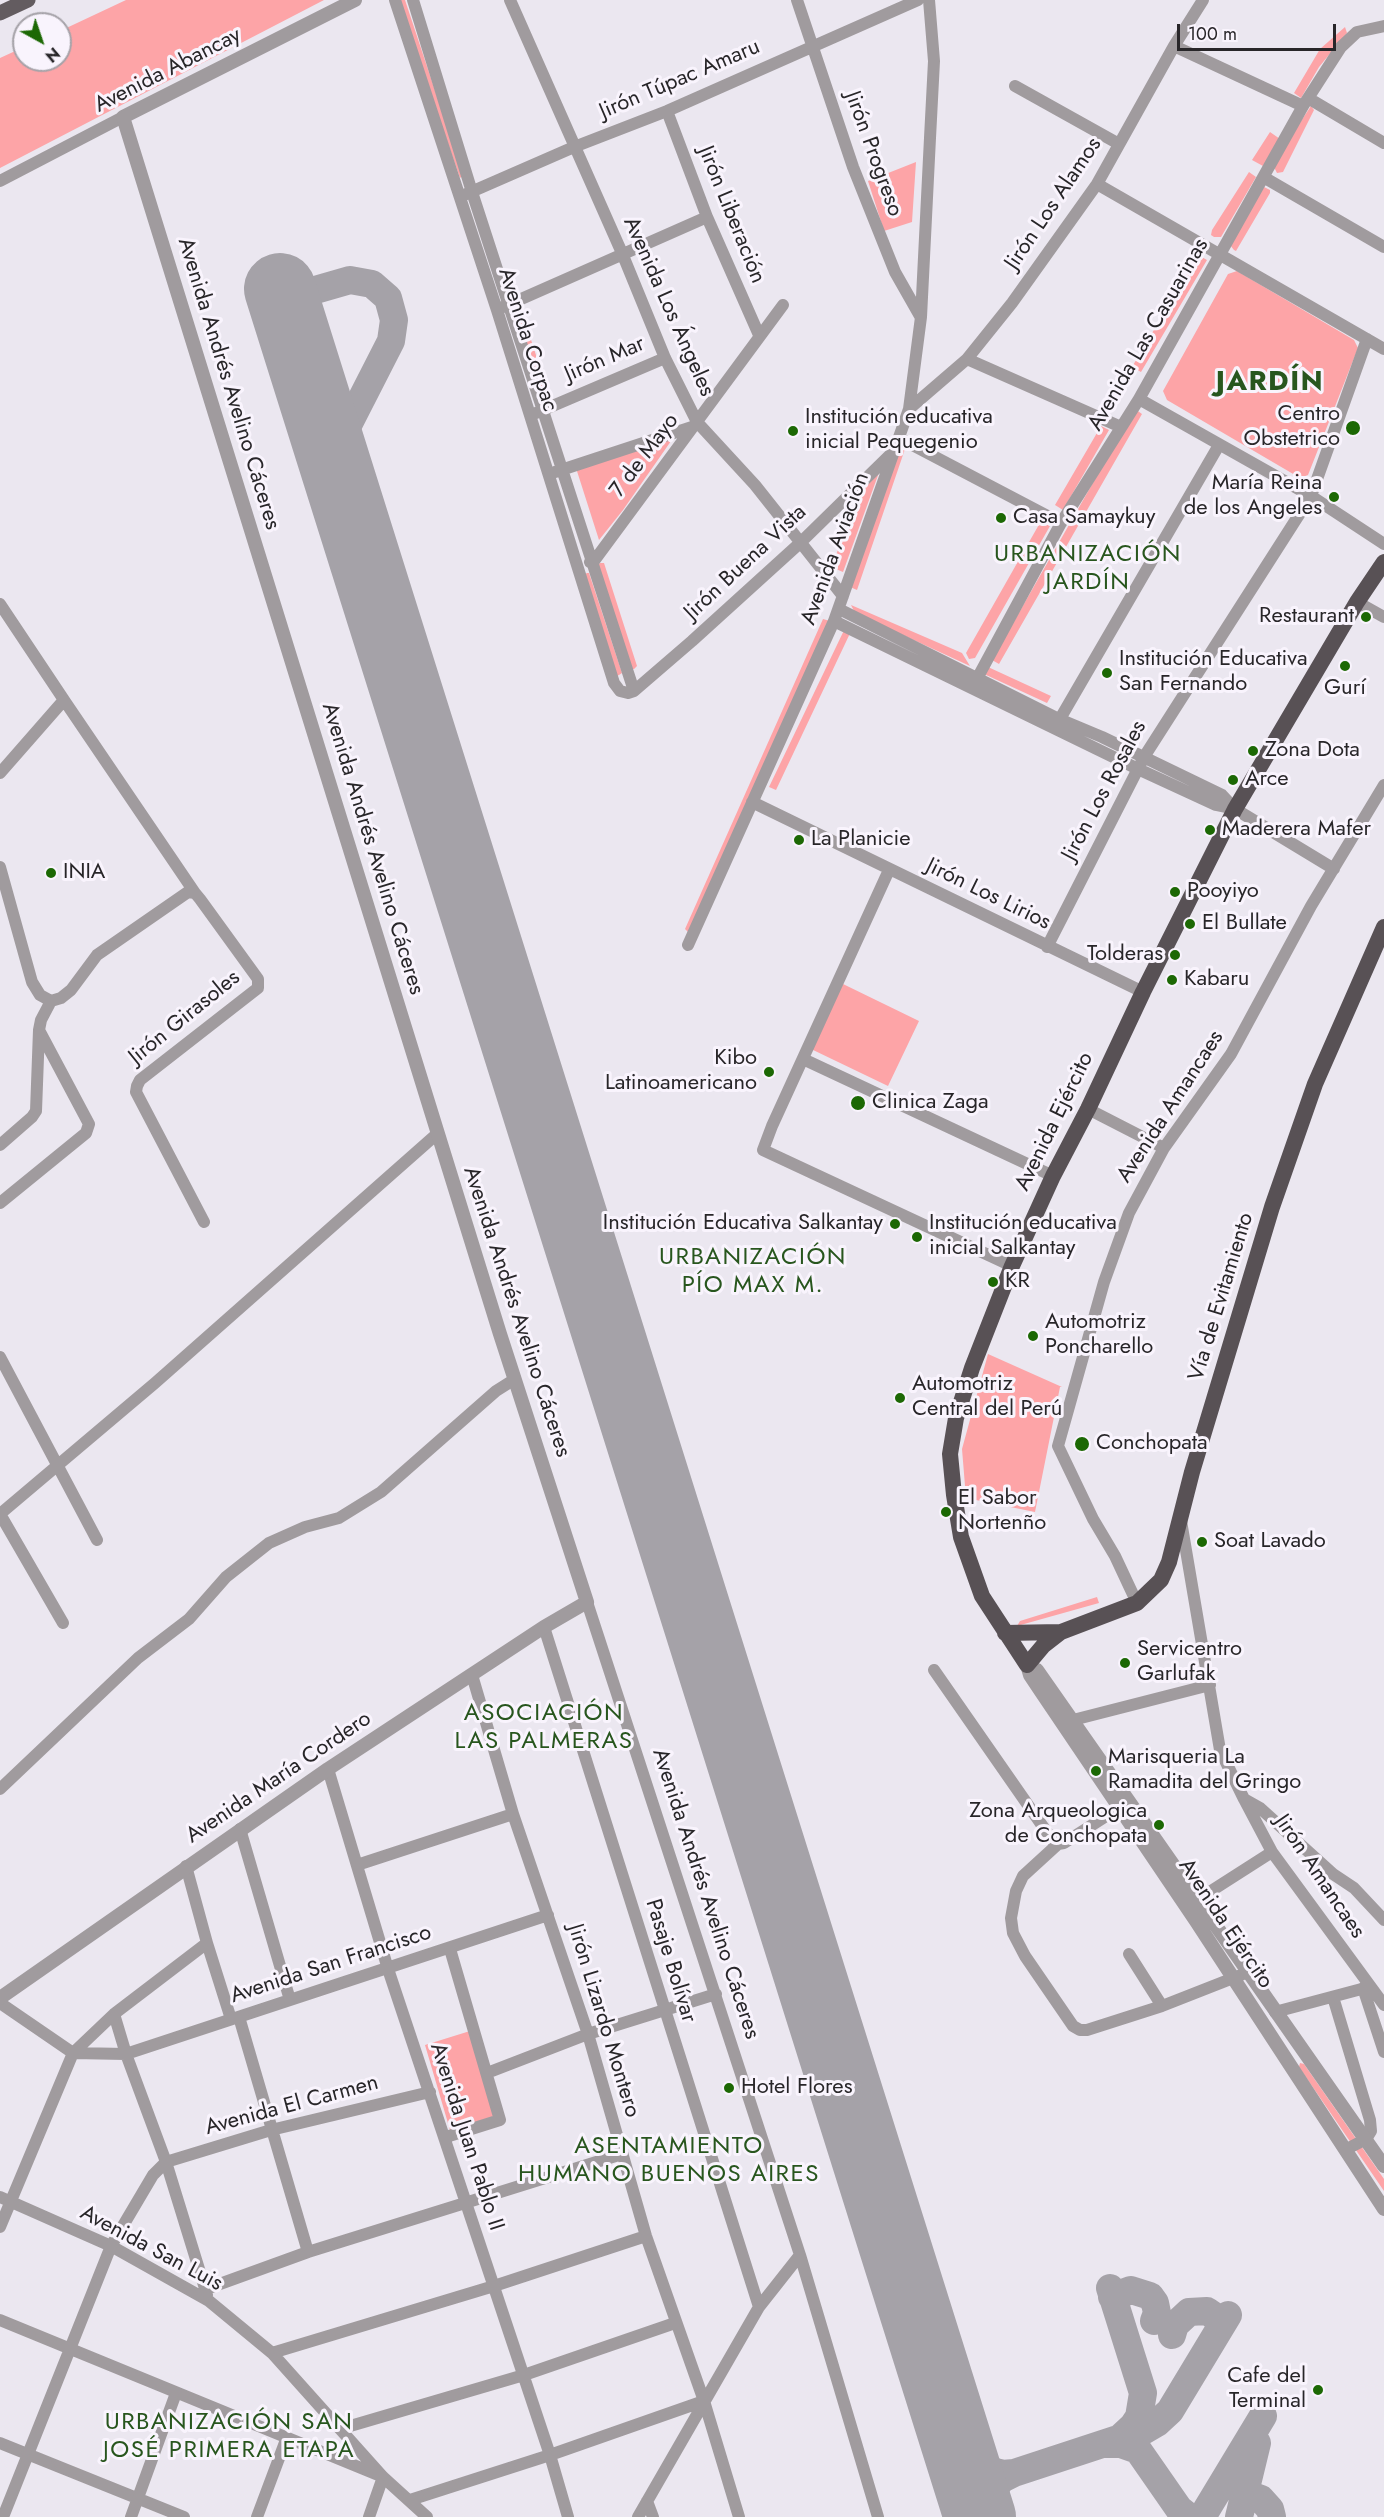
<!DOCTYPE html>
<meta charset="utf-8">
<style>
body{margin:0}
#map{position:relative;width:1384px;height:2517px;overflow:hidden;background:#ebe7f0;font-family:Jost,sans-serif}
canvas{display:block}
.north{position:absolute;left:12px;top:12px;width:60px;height:60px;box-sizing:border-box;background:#f9f4fd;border:2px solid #a5a2a8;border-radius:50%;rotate:140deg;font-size:16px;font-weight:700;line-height:24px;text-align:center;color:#282629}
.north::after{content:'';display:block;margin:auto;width:21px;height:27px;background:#1c6804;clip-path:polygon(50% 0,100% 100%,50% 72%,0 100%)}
.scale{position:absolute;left:1177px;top:24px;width:159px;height:27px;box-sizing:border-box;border:3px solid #282629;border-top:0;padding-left:8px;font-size:18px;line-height:21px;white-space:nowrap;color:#282629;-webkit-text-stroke:4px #f9f4fd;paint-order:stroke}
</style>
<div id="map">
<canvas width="1384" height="2517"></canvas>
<div class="north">N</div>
<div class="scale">100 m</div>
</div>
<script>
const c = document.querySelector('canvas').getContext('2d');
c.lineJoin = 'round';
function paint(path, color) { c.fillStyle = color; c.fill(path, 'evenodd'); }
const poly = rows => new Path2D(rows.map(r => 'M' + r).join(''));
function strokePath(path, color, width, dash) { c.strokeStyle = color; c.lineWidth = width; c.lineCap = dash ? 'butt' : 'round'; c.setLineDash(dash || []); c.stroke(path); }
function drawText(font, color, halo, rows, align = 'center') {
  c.font = font + ' Jost,sans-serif'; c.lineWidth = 6; c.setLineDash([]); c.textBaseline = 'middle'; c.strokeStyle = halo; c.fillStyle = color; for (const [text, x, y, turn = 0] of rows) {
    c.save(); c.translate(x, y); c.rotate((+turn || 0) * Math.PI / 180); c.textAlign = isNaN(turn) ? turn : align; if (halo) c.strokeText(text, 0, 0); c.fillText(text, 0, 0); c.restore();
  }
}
paint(poly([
 [126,0,324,0,0,168,0,58,24,47,24,60,60,60,60,31],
 [398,0,405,0,463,175,460,178],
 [1345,27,1347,33,1319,67,1301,98,1294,93,1320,49],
 [1311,106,1314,110,1283,172,1277,173,1274,167,1293,133],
 [1270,132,1280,139,1263,166,1252,160],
 [916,162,912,222,884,231,868,181],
 [1249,172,1256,177,1221,237,1214,237,1211,235,1212,230],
 [1264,187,1270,190,1270,193,1236,251,1234,250,1230,245],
 [1198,255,1207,260,1141,372,1132,367],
 [1237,271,1354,340,1358,348,1308,475,1300,478,1167,400,1163,391,1228,274],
 [518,309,521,309,549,395,547,397,544,397,516,311],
 [1135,409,1142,414,999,664,992,660],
 [1101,426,1109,430,1063,510,1055,505],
 [678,431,623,510,599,540,576,468],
 [905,449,857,590,850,587,899,451],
 [881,467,843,572,831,567,864,486],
 [1041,521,1050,526,975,658,969,659,966,653],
 [600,563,604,563,637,666,634,669,631,669,597,566],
 [587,573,589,573,622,673,619,675,617,676,585,574],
 [851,605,962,653,970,666,855,613],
 [823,619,830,621,689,933,685,929],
 [847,624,853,627,776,790,769,787],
 [988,667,1051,696,1047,703,984,674],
 [843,984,919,1021,888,1086,811,1049],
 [988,1354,1062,1387,1060,1387,1035,1512,966,1498,962,1449],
 [1097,1597,1099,1603,1017,1626,1020,1621],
 [470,2031,495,2116,450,2130,425,2045],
 [1300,2063,1304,2064,1384,2179,1384,2191,1299,2067]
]), '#fda4a7');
strokePath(poly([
 [284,299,350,280,372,284,388,298,394,320,391,341,342,437,336,466],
 [1110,2288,1143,2393,1139,2417,1133,2426,1119,2439],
 [1112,2297,1131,2290,1150,2296,1155,2303,1157,2313,1154,2321],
 [1172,2335,1175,2325,1189,2312,1207,2311,1223,2322],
 [1106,2444,1121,2444,1138,2450,1179,2509,1189,2517],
 [958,2447,979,2467,1002,2474,1014,2473,1145,2430,1157,2423,1170,2411,1228,2315],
 [1244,2493,1261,2499,1270,2509,1272,2517],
 [985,2517,990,2493,1002,2479,1014,2473],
 [1202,2517,1263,2416],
 [1239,2517,1257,2443]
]), '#a5a2a8', 28);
strokePath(poly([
 [280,289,980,2517]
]), '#a5a2a8', 72);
strokePath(poly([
 [395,0,497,310,614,683,620,691,628,693,634,691,692,641,800,543,893,452],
 [413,0,472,192,634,691],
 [510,0,622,253,665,358,697,422,755,485,843,596],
 [797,0,853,167,895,272,920,316],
 [1174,46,1303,106],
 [1015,86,1119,144],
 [1308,98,1384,143],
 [667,111,707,217,759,335],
 [1265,178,1384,247],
 [0,181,123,117],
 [1097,184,1384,349],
 [464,195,574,147,667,111,918,0],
 [503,307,707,217],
 [967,359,1121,427],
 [1139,399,1311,496,1384,544],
 [909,409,967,359,1012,303,1097,184,1174,46,1203,0],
 [536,413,665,358],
 [899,438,1061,523],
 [555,472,692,427],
 [590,562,594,561,783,305],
 [1357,602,1384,617],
 [0,604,64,700,0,773],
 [839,609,1059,719,1102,737,1222,795,1235,809,1334,869],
 [834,621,1138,769,1216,805,1235,809],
 [972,688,1061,523,1139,399,1303,106,1341,47,1357,32,1384,26],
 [64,700,195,893],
 [1057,724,1219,445],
 [752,802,1143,992],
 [0,867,32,982,40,995,51,1001,61,998,71,990,97,955,188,892,195,893,200,899,258,979,258,988,140,1080,137,1086,136,1092,204,1222],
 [889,870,772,1126,763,1150,1012,1266],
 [688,945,834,621,909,409,921,317,930,138,934,61,929,0],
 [1047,947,1144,757,1311,496,1367,339],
 [803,1059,1053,1176],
 [1088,1109,1164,1148],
 [0,1145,32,1117,36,1111,39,1030],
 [0,1203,86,1133,89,1124,39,1030,41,1020,51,1001],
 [0,1357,97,1540],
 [0,1514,155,1383,438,1133],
 [0,1514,63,1623],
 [1181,1521,1220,1750,1244,1799,1260,1808,1333,1874,1354,1888,1384,1920],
 [587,1602,800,2255,878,2517],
 [1137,1603,1115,1556,1093,1519,1058,1446,1104,1282,1129,1213,1164,1148,1231,1054,1311,906,1384,785],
 [544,1627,759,2307],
 [934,1670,1053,1841,1058,1844,1064,1843,1125,1804],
 [472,1675,513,1814,588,2034,646,2236,704,2401,739,2517],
 [1073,1720,1210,1685],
 [328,1769,388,1969,550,2455,568,2517],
 [0,1789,138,1658,189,1619,226,1577,269,1543,305,1527,339,1518,381,1492,496,1391,515,1379],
 [1244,1799,1272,1852,1384,2005],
 [240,1829,290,2000],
 [1058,1844,1023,1876,1016,1891,1011,1918,1013,1933,1025,1956,1073,2026,1080,2030,1087,2030,1162,2006,1241,1975],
 [357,1865,513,1814],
 [186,1866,207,1943,231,2019],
 [1197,1900,1272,1852],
 [1129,1954,1162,2006],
 [1363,1988,1384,2052],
 [1333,1997,1370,2120,1371,2131,1366,2139,1345,2150],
 [0,2003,73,2053,126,2054,548,1915],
 [1275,2012,1369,1987],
 [114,2014,126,2054,166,2162,207,2295],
 [239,2017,308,2252],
 [487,2073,588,2034,716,1994],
 [446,2137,500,2120,450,1949],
 [0,2197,111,2246,209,2301,272,2353,383,2477,427,2517],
 [0,2227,73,2053,114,2014,207,1943],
 [206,2289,308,2252,622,2154],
 [0,2320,383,2477,369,2517],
 [272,2353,494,2286,646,2236],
 [340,2429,524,2375,675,2323],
 [0,2443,184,2517],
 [410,2500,550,2455,704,2401],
 [647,2501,653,2517],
 [3,2517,111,2246,153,2175,166,2162,271,2130,430,2092],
 [131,2517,176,2393],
 [257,2517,287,2437],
 [638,2517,759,2307,800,2255]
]), '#a09b9e', 12);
strokePath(poly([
 [1027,1665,1030,1675,1040,1690,1196,1921,1384,2209],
 [1037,1670,1384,2166],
 [0,1998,328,1769,544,1627,587,1602,500,1334,123,117,355,0]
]), '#a09b9e', 14);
strokePath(poly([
 [0,13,28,0]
]), '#635c60', 15);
strokePath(poly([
 [1384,562,1357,602,1235,809,1143,992,1088,1109,1053,1176,1012,1266,972,1368,956,1418,950,1454,954,1495,961,1537,982,1596,1027,1665,1043,1646,1061,1632,1137,1603,1161,1580,1169,1562,1192,1472,1272,1207,1315,1084,1384,927],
 [1005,1633,1061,1632]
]), '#585155', 16);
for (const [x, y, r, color] of [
 [1353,428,8,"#1c6804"],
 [793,431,6,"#1c6804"],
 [1334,497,6,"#1c6804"],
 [1001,518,6,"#1c6804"],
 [1366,617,6,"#1c6804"],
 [1345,666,6,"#1c6804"],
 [1107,673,6,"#1c6804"],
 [1253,751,6,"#1c6804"],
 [1233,780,6,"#1c6804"],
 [1210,830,6,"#1c6804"],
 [799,840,6,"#1c6804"],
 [51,873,6,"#1c6804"],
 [1175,892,6,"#1c6804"],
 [1190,924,6,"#1c6804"],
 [1175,955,6,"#1c6804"],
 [1172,980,6,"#1c6804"],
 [769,1072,6,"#1c6804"],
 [858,1103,8,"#1c6804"],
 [895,1224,6,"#1c6804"],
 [917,1237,6,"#1c6804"],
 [993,1282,6,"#1c6804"],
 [1033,1336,6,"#1c6804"],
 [900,1398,6,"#1c6804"],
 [1082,1444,8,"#1c6804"],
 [946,1512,6,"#1c6804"],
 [1202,1542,6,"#1c6804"],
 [1125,1663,6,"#1c6804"],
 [1096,1771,6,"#1c6804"],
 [1159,1825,6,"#1c6804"],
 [729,2088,6,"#1c6804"],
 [1318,2390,6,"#1c6804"]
]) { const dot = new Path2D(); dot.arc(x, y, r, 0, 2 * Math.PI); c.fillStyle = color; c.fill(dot); strokePath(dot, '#f9f4fd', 2); }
drawText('22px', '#282629', '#f9f4fd', [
 ["Avenida Abancay",168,71,-27],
 ["Jirón Túpac Amaru",680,80,-23],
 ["Jirón Progreso",873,154,70],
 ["Jirón Los Alamos",1054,204,-56],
 ["Jirón Liberación",731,215,68],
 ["Avenida Los Ángeles",668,307,66],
 ["Avenida Las Casuarinas",1149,335,-60],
 ["Avenida Corpac",527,340,72],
 ["Jirón Mar",605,360,-23],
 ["Avenida Andrés Avelino Cáceres",228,384,73],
 ["7 de Mayo",645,456,-53],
 ["Avenida Aviación",836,549,-70],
 ["Jirón Buena Vista",746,563,-43],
 ["Jirón Los Rosales",1105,791,-62],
 ["Avenida Andrés Avelino Cáceres",372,849,73],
 ["Jirón Los Lirios",988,895,26],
 ["Jirón Girasoles",185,1018,-39],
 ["Avenida Amancaes",1171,1107,-57],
 ["Avenida Ejército",1055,1122,-64],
 ["Vía de Evitamiento",1222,1297,-73],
 ["Avenida Andrés Avelino Cáceres",516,1312,72],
 ["Avenida María Cordero",279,1778,-34],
 ["Jirón Amancaes",1319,1877,56],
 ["Avenida Andrés Avelino Cáceres",705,1894,72],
 ["Avenida Ejército",1225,1924,56],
 ["Pasaje Bolívar",670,1961,73],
 ["Avenida San Francisco",331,1965,-18],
 ["Jirón Lizardo Montero",603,2021,73],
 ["Avenida El Carmen",292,2106,-15],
 ["Avenida Juan Pablo II",466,2137,72],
 ["Avenida San Luis",151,2249,28]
]);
drawText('22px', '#282629', '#f9f4fd', [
 ["Centro",1340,415,"right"],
 ["Obstetrico",1340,440,"right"],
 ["Institución educativa",805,418],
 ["inicial Pequegenio",805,443],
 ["María Reina",1322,484,"right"],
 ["de los Angeles",1322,509,"right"],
 ["Casa Samaykuy",1013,518],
 ["Restaurant",1354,617,"right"],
 ["Institución Educativa",1119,660],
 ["San Fernando",1119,685],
 ["Gurí",1345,689,"center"],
 ["Zona Dota",1265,751],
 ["Arce",1245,780],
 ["Maderera Mafer",1222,830],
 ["La Planicie",811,840],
 ["INIA",63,873],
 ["Pooyiyo",1187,892],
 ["El Bullate",1202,924],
 ["Tolderas",1163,955,"right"],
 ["Kabaru",1184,980],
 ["Kibo",757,1059,"right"],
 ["Latinoamericano",757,1084,"right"],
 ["Clinica Zaga",872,1103],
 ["Institución Educativa Salkantay",883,1224,"right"],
 ["Institución educativa",929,1224],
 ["inicial Salkantay",929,1249],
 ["KR",1005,1282],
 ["Automotriz",1045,1323],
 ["Poncharello",1045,1348],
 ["Automotriz",912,1385],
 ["Central del Perú",912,1410],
 ["Conchopata",1096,1444],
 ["El Sabor",958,1499],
 ["Nortenño",958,1524],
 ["Soat Lavado",1214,1542],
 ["Servicentro",1137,1650],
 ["Garlufak",1137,1675],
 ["Marisqueria La",1108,1758],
 ["Ramadita del Gringo",1108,1783],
 ["Zona Arqueologica",1147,1812,"right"],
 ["de Conchopata",1147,1837,"right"],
 ["Hotel Flores",741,2088],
 ["Cafe del",1306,2377,"right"],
 ["Terminal",1306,2402,"right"]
], 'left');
c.letterSpacing = '1.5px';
drawText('24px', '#28561e', '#f9f4fd', [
 ["URBANIZACIÓN",1088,555],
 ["JARDÍN",1088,583],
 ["URBANIZACIÓN",753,1258],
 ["PÍO MAX M.",753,1286],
 ["ASOCIACIÓN",544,1714],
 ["LAS PALMERAS",544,1742],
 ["ASENTAMIENTO",669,2147],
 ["HUMANO BUENOS AIRES",669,2175],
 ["URBANIZACIÓN SAN",229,2423],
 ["JOSÉ PRIMERA ETAPA",229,2451]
]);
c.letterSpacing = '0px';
c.letterSpacing = '1.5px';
drawText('bold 28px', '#28561e', '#f9f4fd', [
 ["JARDÍN",1270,383]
]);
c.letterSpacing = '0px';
</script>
